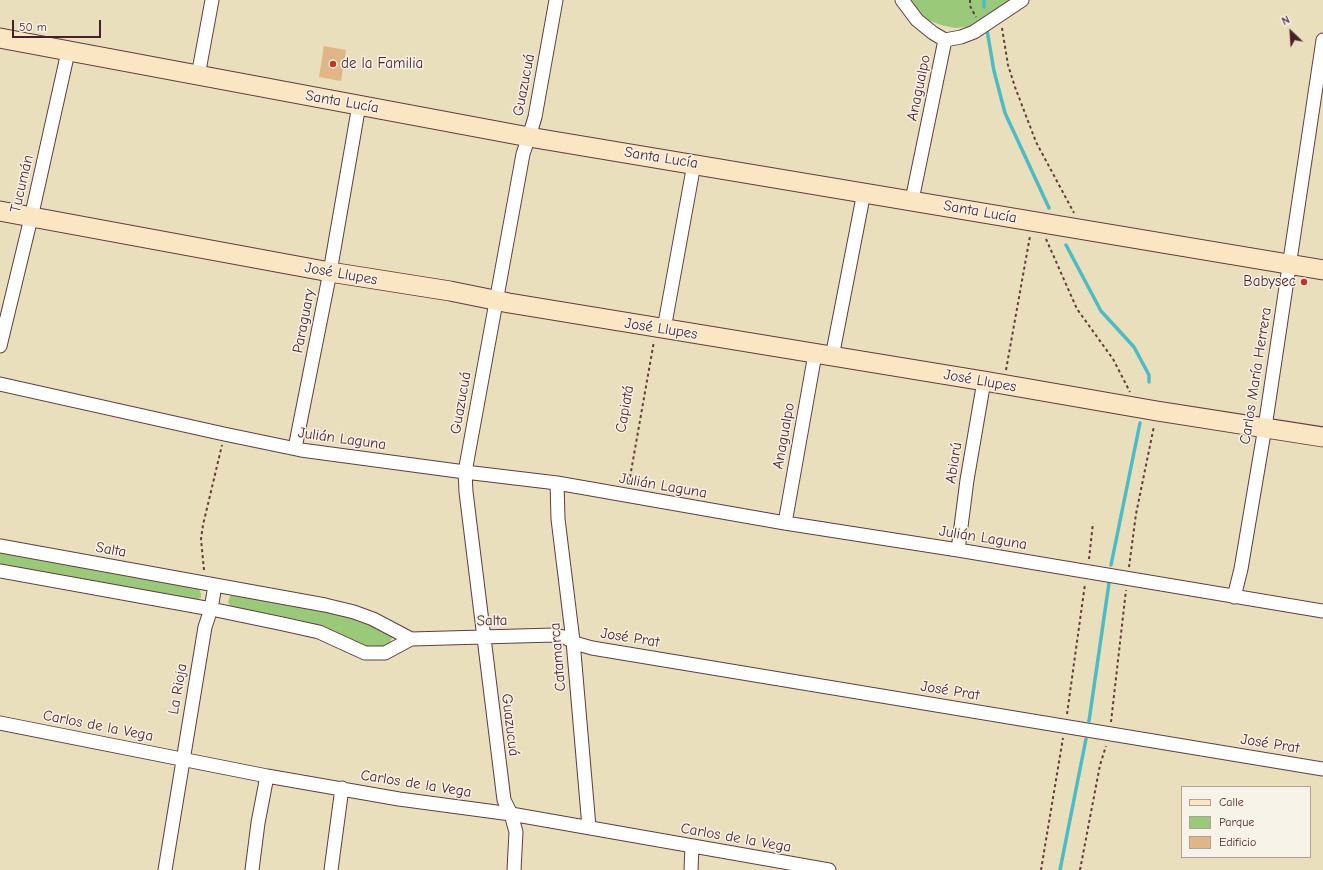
<!DOCTYPE html>
<meta charset="utf-8">
<style>
body{margin:0}
#map{position:relative;width:1323px;height:870px;overflow:hidden;background:#eadfbc;font-family:"Comic Neue",sans-serif}
canvas{display:block}
.legend{position:absolute;left:1181px;top:786px;width:130px;height:72px;box-sizing:border-box;background:#f7f3e8;border:1px solid #b29e9c;margin:0;padding:5px 7px;list-style:none;font-size:12px;color:#4a1f2b}
.legend li{display:flex;align-items:center;gap:8px;height:20px}
.legend b{width:20px;border:1px solid #b29e9c}
.north{position:absolute;left:1271px;top:12px;width:40px;height:40px;-webkit-text-stroke:3px #f7f3e8;paint-order:stroke;rotate:335deg;font-size:11px;font-weight:700;line-height:16px;text-align:center;color:#4a1f2b}
.north::after{content:'';display:block;margin:auto;width:14px;height:18px;background:#4a1f2b;clip-path:polygon(50% 0,100% 100%,50% 72%,0 100%)}
.scale{position:absolute;left:12px;top:20px;width:89px;height:18px;box-sizing:border-box;border:2px solid #4a1f2b;border-top:0;padding-left:5px;font-size:12px;line-height:14px;white-space:nowrap;color:#4a1f2b;-webkit-text-stroke:3px #f7f3e8;paint-order:stroke}
</style>
<div id="map">
<canvas width="1323" height="870"></canvas>
<ul class="legend">
<li><b style="height:5px;background:#fbe6c3"></b>Calle</li>
<li><b style="height:11px;background:#9aca79"></b>Parque</li>
<li><b style="height:11px;background:#e0b687"></b>Edificio</li>
</ul>
<div class="north">N</div>
<div class="scale">50 m</div>
</div>
<script>
const c = document.querySelector('canvas').getContext('2d');
c.lineJoin = 'round';
function paint(path, color) { c.fillStyle = color; c.fill(path, 'evenodd'); }
const poly = rows => new Path2D(rows.map(r => 'M' + r).join(''));
function strokePath(path, color, width, dash) { c.strokeStyle = color; c.lineWidth = width; c.lineCap = dash ? 'butt' : 'round'; c.setLineDash(dash || []); c.stroke(path); }
function drawText(font, color, halo, rows, align = 'center') {
  c.font = font + ' "Comic Neue",sans-serif'; c.lineWidth = 3; c.setLineDash([]); c.textBaseline = 'middle'; c.strokeStyle = halo; c.fillStyle = color; for (const [text, x, y, turn = 0] of rows) {
    c.save(); c.translate(x, y); c.rotate((+turn || 0) * Math.PI / 180); c.textAlign = isNaN(turn) ? turn : align; if (halo) c.strokeText(text, 0, 0); c.fillText(text, 0, 0); c.restore();
  }
}
paint(poly([
 [909,0,1014,0,980,22,967,27,954,28,941,25,928,20,921,14],
 [0,549,199,588,201,594,201,598,193,600,0,566],
 [233,593,334,609,389,632,392,638,390,643,384,647,365,647,300,620,234,607,230,606,228,602,230,596]
]), '#9aca79');
strokePath(poly([
 [984,0,984,7],
 [987,30,994,71,1005,113,1049,208],
 [1066,245,1101,311,1134,347,1149,375,1149,382],
 [1111,565,1140,423],
 [1089,721,1109,583],
 [1060,870,1086,739]
]), '#4dbbc5', 3.5);
paint(poly([
 [324,46,346,50,341,81,319,77]
]), '#e0b687');
const street = poly([
 [902,0,917,20,933,33,945,40],
 [945,40,961,37,974,32,1022,0],
 [198,76,212,0],
 [912,200,945,40],
 [664,329,694,164],
 [0,346,31,218,68,52],
 [832,357,864,192],
 [0,384,224,434,301,450,465,472,557,483,785,523,958,550,1323,611],
 [295,448,330,272,359,105],
 [557,483,558,519,573,641,589,827],
 [785,523,815,354],
 [0,546,325,605,354,612,373,619,411,639,554,635,564,637,578,644,592,648,1323,769],
 [958,550,967,480,984,381],
 [0,571,211,609,283,624,319,632,365,653,385,653,411,639],
 [1234,597,1241,569,1265,427,1323,40],
 [0,723,267,776,399,799,511,814,829,870],
 [165,870,205,627,211,609,215,585],
 [252,870,258,823,267,776],
 [331,870,342,788],
 [514,870,516,832,511,814,504,800,466,492,465,472,523,154,532,127,535,117,556,0],
 [691,870,692,846]
]);
const secondary = poly([
 [0,38,529,137,1323,270],
 [0,211,330,272,450,291,509,303,984,381,1157,411,1323,437]
]);
strokePath(street, '#623c41', 15);
strokePath(secondary, '#623c41', 21);
strokePath(poly([
 [970,0,970,6,976,17],
 [1002,28,1008,65,1015,87,1036,142,1074,213],
 [1046,239,1077,309,1113,359,1130,392],
 [1006,370,1030,236],
 [629,483,654,341],
 [1089,559,1093,523],
 [1129,567,1136,514,1154,426],
 [204,570,201,539,203,525,222,445],
 [1067,714,1085,584],
 [1111,722,1126,590],
 [1041,870,1063,738],
 [1080,870,1100,765,1106,746]
]), '#623c41', 2, [3, 3]);
strokePath(street, '#fff', 13);
strokePath(secondary, '#fbe6c3', 19);
for (const [x, y, r, color] of [
 [333,64,4,"#c8321e"],
 [1304,282,4,"#c8321e"]
]) { const dot = new Path2D(); dot.arc(x, y, r, 0, 2 * Math.PI); c.fillStyle = color; c.fill(dot); strokePath(dot, '#f7f3e8', 1.5); }
drawText('15px', '#4a1f2b', '#f7f3e8', [
 ["de la Familia",341,64],
 ["Babysec",1296,282,"right"]
], 'left');
drawText('15px', '#4a1f2b', '#f7f3e8', [
 ["Guazucuá",524,85,-79],
 ["Anagualpo",919,88,-78],
 ["Santa Lucía",342,102,10],
 ["Santa Lucía",661,158,9],
 ["Tucumán",22,184,-77],
 ["Santa Lucía",980,212,10],
 ["José Llupes",341,274,10],
 ["Paraguary",304,321,-79],
 ["José Llupes",661,329,9],
 ["Carlos María Herrera",1256,376,-81],
 ["José Llupes",980,381,10],
 ["Guazucuá",461,403,-80],
 ["Capiatá",625,409,-80],
 ["Anagualpo",784,436,-80],
 ["Julián Laguna",342,439,8],
 ["Abiarú",954,463,-81],
 ["Julián Laguna",663,486,10],
 ["Julián Laguna",983,538,9],
 ["Salta",111,550,10],
 ["Salta",492,621,-1],
 ["José Prat",630,638,9],
 ["Catamarca",558,657,-95],
 ["La Rioja",178,689,-80],
 ["José Prat",950,691,9],
 ["Guazucuá",510,725,83],
 ["Carlos de la Vega",98,726,11],
 ["José Prat",1270,744,9],
 ["Carlos de la Vega",416,784,9],
 ["Carlos de la Vega",736,838,10]
]);
</script>
